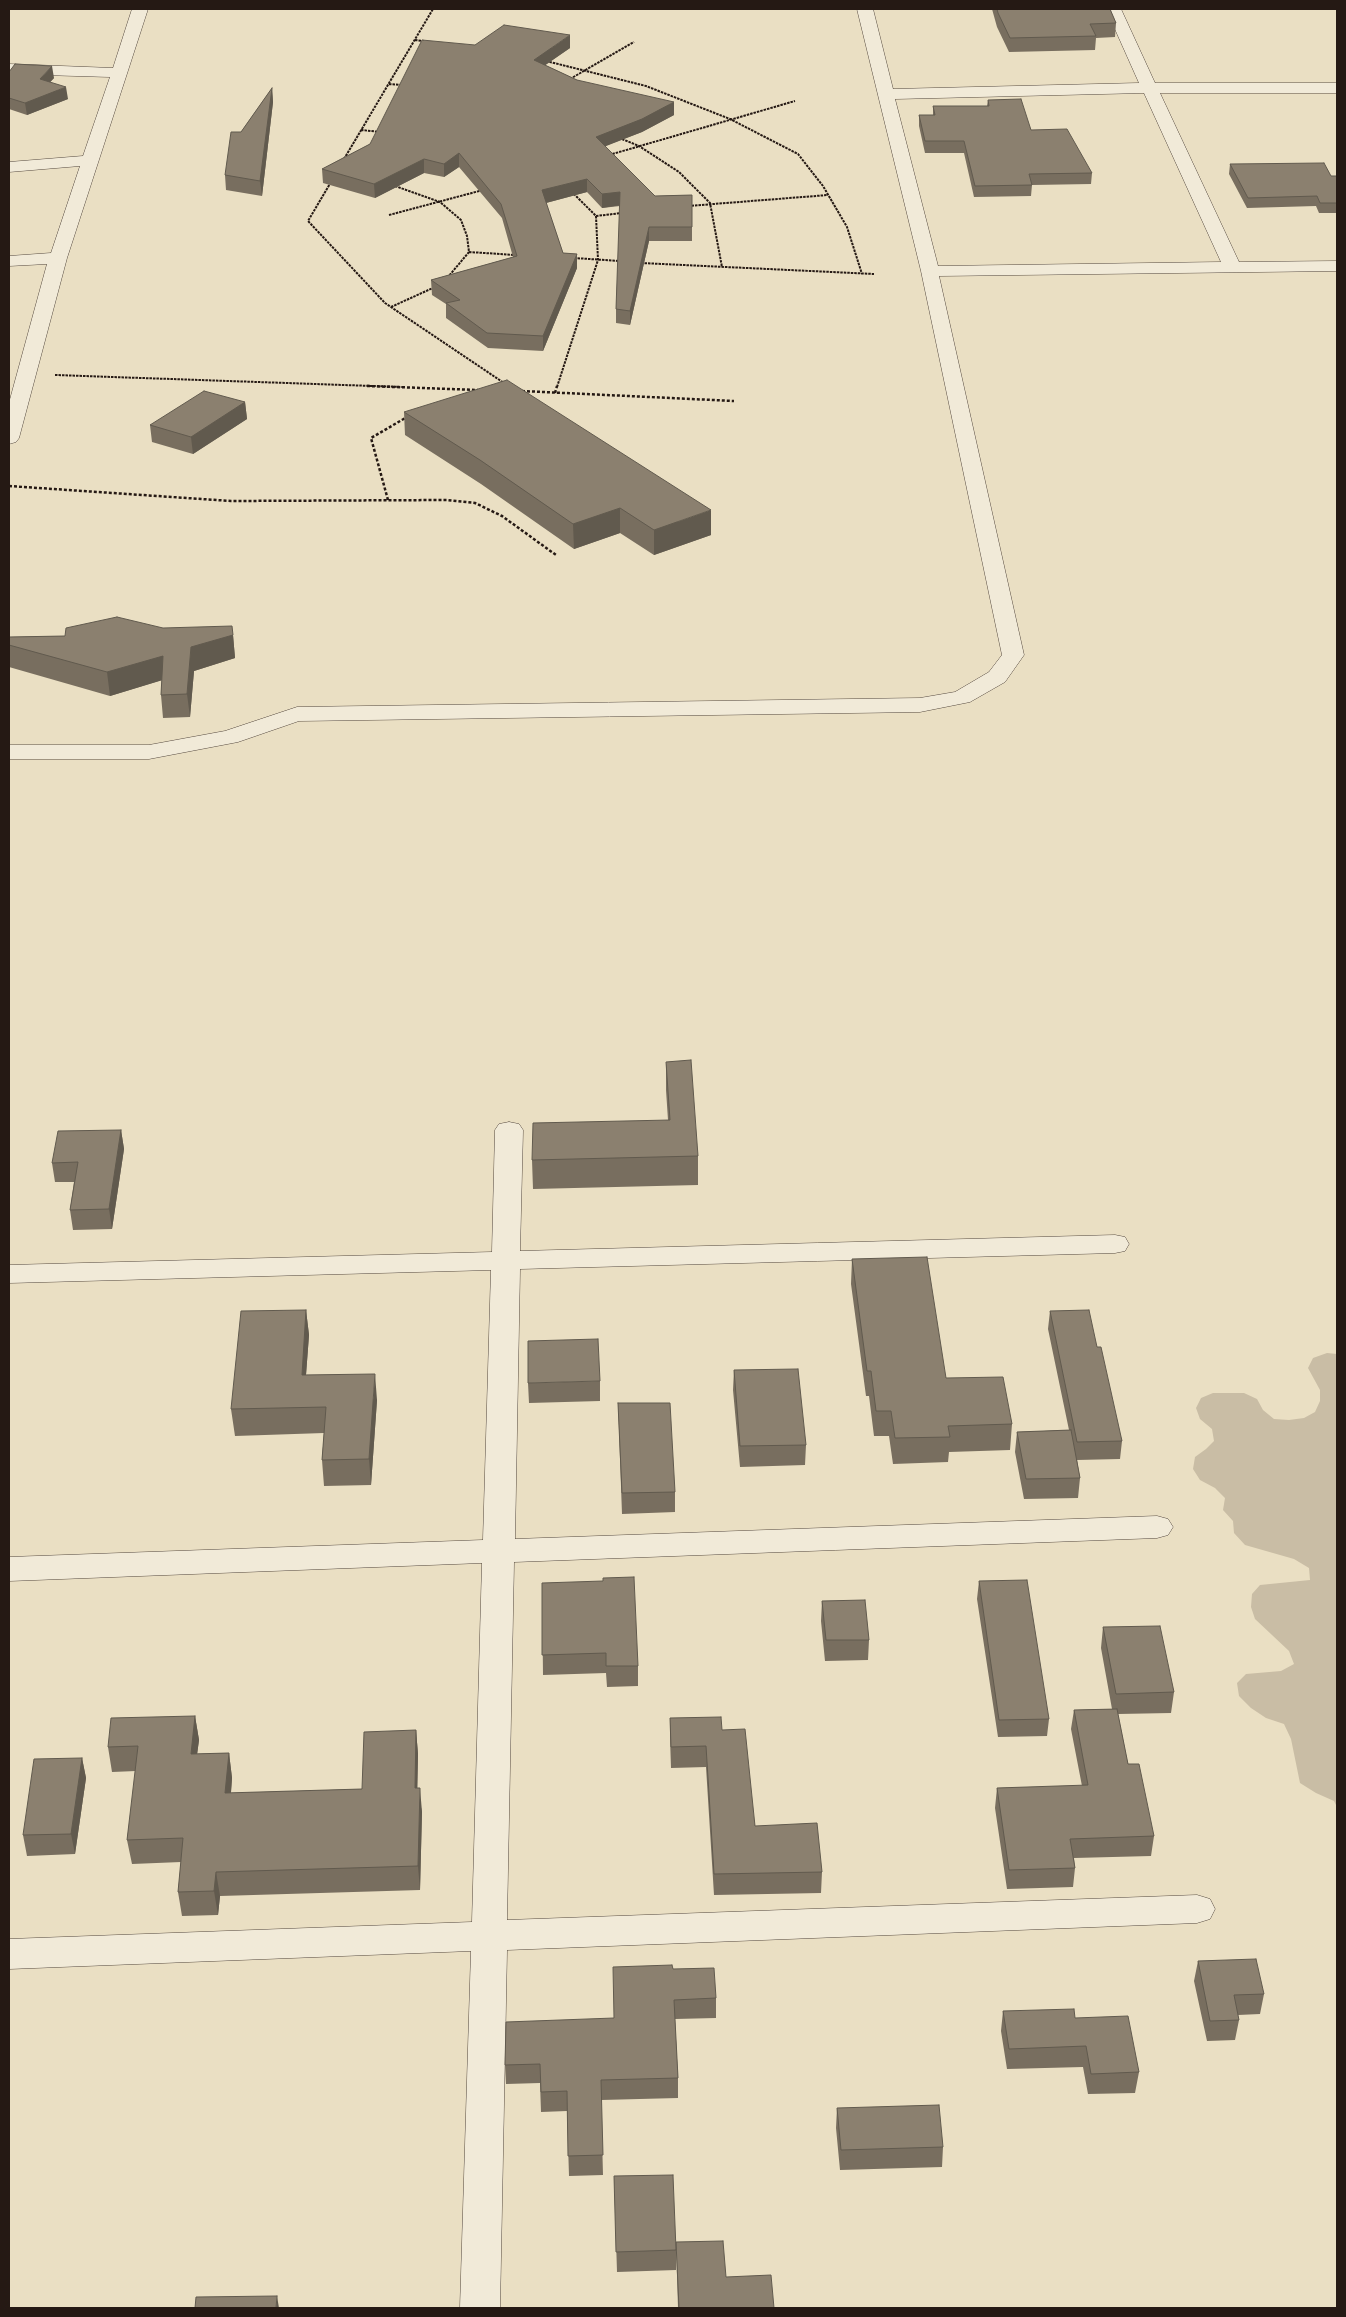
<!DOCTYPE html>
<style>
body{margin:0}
#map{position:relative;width:1346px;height:2317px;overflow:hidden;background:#eadfc3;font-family:Alegreya,serif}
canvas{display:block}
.frame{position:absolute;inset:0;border:10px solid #251914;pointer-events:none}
</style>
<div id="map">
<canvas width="1346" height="2317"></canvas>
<div class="frame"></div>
</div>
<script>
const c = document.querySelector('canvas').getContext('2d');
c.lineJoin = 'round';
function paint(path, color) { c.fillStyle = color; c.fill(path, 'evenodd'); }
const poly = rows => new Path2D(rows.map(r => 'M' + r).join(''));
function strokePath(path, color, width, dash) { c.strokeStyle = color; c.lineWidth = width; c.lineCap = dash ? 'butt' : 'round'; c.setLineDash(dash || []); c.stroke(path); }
paint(poly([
 [1327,1353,1337,1354,1337,1807,1334,1801,1316,1793,1300,1783,1291,1739,1284,1724,1266,1718,1251,1708,1239,1696,1237,1683,1246,1674,1281,1671,1294,1664,1289,1651,1255,1619,1251,1607,1252,1594,1260,1585,1310,1580,1309,1568,1294,1559,1245,1545,1234,1533,1233,1521,1223,1510,1225,1498,1215,1488,1200,1480,1193,1469,1195,1457,1206,1449,1214,1441,1212,1429,1200,1419,1196,1408,1201,1398,1213,1393,1244,1393,1257,1399,1263,1410,1274,1419,1289,1420,1304,1418,1315,1412,1320,1401,1320,1390,1308,1368,1313,1358]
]), '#c9bda5');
const minor = poly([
 [132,9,148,9,67,258,19,438,16,442,9,444,9,403,47,264,9,266,9,256,51,253,80,166,9,172,9,162,83,156,110,77,9,74,9,64,113,68,132,9],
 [857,9,873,9,893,89,1139,83,1106,9,1121,9,1155,83,1337,83,1337,93,1160,93,1239,262,1337,261,1337,271,939,276,1024,655,1005,682,970,702,920,712,299,721,238,742,149,759,9,759,9,745,149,745,225,731,297,707,920,698,955,692,989,672,1002,655,921,271,857,9],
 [1144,93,1221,262,938,266,895,99,1144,93],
 [509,1122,519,1124,523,1130,520,1251,1115,1235,1125,1237,1129,1244,1125,1251,1115,1253,520,1269,515,1539,1157,1516,1168,1519,1173,1527,1168,1535,1157,1538,514,1562,507,1920,1197,1895,1210,1899,1215,1909,1210,1919,1197,1923,507,1950,500,2308,460,2308,471,1951,9,1969,9,1939,472,1922,482,1563,9,1581,9,1557,483,1540,491,1270,9,1283,9,1265,492,1252,495,1130,499,1124,509,1122]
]);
strokePath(minor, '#564a40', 1);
strokePath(poly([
 [415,40,424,41],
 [546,61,646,86,730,119,798,154,823,186,847,227,862,274],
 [570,79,634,42],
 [389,84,403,85],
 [361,130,380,132],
 [622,139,639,146,679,172,710,203,722,267],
 [609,155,795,101],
 [344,159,433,9],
 [331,182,308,221,385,303,504,383],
 [395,186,440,202,461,220,467,236,469,252,448,277],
 [688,206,828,195],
 [389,215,483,190],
 [596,216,622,213],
 [469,252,515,255],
 [574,258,620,261],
 [641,263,874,274],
 [391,307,435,287],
 [55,375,402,387],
 [557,387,598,260,596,216,574,194]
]), '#251914', 2, [2.5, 1]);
strokePath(poly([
 [367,386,478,390],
 [522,391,734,401],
 [555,393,557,386],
 [9,486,231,501,447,500,475,503,502,516,556,555],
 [388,500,371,438,407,417]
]), '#251914', 2.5, [3, 2]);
paint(minor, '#f1ead8');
paint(poly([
 [992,9,1110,9,1116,23,1115,37,1096,38,1095,50,1009,52,997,27],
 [475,45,570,48,545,65,577,80,674,115,642,132,605,146,655,196,692,195,692,241,649,241,630,325,616,323,616,309,620,206,602,208,587,192,546,203,563,253,577,254,577,268,543,351,488,348,446,318,446,304,432,295,431,280,513,257,502,218,459,167,444,177,424,173,375,198,323,183,322,169,370,144],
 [9,72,54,78,50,82,68,99,27,115,9,109],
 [272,88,273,102,262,196,226,190,225,175,241,132],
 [988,100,1092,173,1091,184,1032,185,1031,196,974,197,964,153,925,153,919,126,919,115,933,115,933,106,987,106],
 [1230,164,1331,176,1337,176,1337,213,1319,213,1316,206,1247,208,1229,174],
 [245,402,247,419,193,454,152,442,150,425],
 [404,412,711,535,654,555,620,533,574,549,481,484,405,435],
 [163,628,233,635,235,658,194,671,190,717,163,718,161,695,162,680,110,696,9,667,9,637,65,636],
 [666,1062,698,1156,698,1185,533,1189,532,1160,668,1120,666,1090],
 [121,1130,124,1149,112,1229,73,1230,70,1210,74,1182,55,1182,52,1163],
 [852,1259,946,1378,1012,1424,1010,1450,949,1452,948,1462,893,1464,889,1436,874,1436,869,1396,866,1396,851,1284],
 [306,1310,309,1335,306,1375,377,1400,371,1485,324,1486,322,1460,324,1433,235,1436,231,1409],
 [1050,1311,1097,1347,1122,1441,1120,1459,1077,1460,1080,1478,1078,1498,1024,1499,1015,1452,1017,1432,1069,1430,1048,1329],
 [734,1370,806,1445,805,1465,740,1467,733,1390],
 [600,1381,600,1401,529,1403,528,1383],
 [618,1403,675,1492,675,1512,622,1514],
 [979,1581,1049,1719,1047,1736,998,1737,977,1599],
 [542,1583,638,1666,638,1686,607,1687,606,1673,543,1675],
 [822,1601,869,1640,868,1660,825,1661,821,1621],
 [1103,1627,1174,1692,1171,1713,1118,1714,1128,1764,1154,1836,1151,1856,1074,1858,1075,1868,1073,1887,1007,1889,995,1808,997,1788,1082,1786,1071,1729,1074,1710,1112,1709,1101,1648],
 [195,1716,199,1740,197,1754,229,1753,232,1778,231,1793,362,1789,416,1730,418,1754,417,1788,422,1812,420,1890,220,1896,218,1915,182,1916,178,1892,181,1862,132,1864,127,1840,136,1771,112,1772,108,1747],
 [670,1718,722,1730,755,1826,822,1872,821,1893,714,1895,706,1767,671,1768,670,1738],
 [82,1758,86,1778,75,1854,27,1856,23,1835],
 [1198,1961,1264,1994,1260,2014,1238,2015,1239,2020,1235,2040,1207,2041,1194,1981],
 [673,1969,716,1998,716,2018,675,2019,678,2078,678,2098,601,2100,603,2175,569,2176,567,2111,541,2112,540,2083,506,2084,505,2065,614,2018],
 [1003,2011,1075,2018,1139,2072,1135,2093,1088,2094,1083,2067,1007,2069,1001,2031],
 [837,2108,943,2147,942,2167,840,2170,836,2128],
 [614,2176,676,2250,676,2270,617,2272],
 [676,2242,726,2277,774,2308,678,2308]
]), '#786e5f');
paint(poly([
 [570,35,570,48,534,73,534,60],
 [52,66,54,78,42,91,40,79],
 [66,87,68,99,27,115,25,103],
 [272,88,273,102,262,196,260,181],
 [674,102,674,115,642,132,596,150,596,137],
 [459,153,459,167,444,177,444,164],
 [424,159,424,173,375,198,374,184],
 [587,179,587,192,542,204,542,190],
 [620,192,621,205,602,208,602,194],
 [649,227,649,241,630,325,630,311],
 [577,254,577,268,543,351,543,336],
 [245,402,247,419,193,454,191,437],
 [620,508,620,533,574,549,573,524],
 [711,510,711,535,654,555,654,530],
 [233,635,235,658,194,671,190,717,187,694,191,647],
 [163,656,166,679,110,696,107,672],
 [121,1130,124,1149,112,1229,109,1209],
 [306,1310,309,1335,304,1401,302,1375],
 [375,1374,377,1400,371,1485,369,1459],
 [195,1716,199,1740,194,1778,191,1754],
 [416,1730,418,1754,417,1812,415,1788],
 [229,1753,232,1778,229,1817,225,1793],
 [82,1758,86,1778,75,1854,71,1834],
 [420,1788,422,1812,420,1890,418,1866],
 [216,1872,220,1896,218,1915,214,1891],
 [277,2296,279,2308,276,2308]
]), '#615a4e');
const building = poly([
 [997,9,1110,9,1116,23,1090,24,1096,36,1010,38,998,13,997,9],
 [504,25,570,35,534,60,577,80,674,102,642,119,596,137,655,196,692,195,692,227,649,227,630,311,616,309,620,192,602,194,587,179,542,190,563,253,577,254,543,336,487,333,446,303,460,300,431,280,517,256,501,204,459,153,444,164,424,159,374,184,322,169,370,144,422,40,475,45,504,25],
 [15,64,52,66,40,79,66,87,25,103,9,98,9,72,15,64],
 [272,88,260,181,225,175,231,132,241,132,272,88],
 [1021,99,1031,130,1067,129,1092,173,1029,174,1032,185,975,186,964,141,925,141,919,115,935,115,933,106,989,106,988,100,1021,99],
 [1324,163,1331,176,1337,176,1337,203,1320,203,1317,196,1248,198,1230,164,1324,163],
 [507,380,711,510,654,530,620,508,573,524,480,460,404,412,507,380],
 [204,391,245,402,191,437,150,425,204,391],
 [117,617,163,628,232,626,233,635,191,647,187,694,161,695,163,656,107,672,9,645,9,637,65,636,66,628,117,617],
 [691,1060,698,1156,532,1160,533,1123,670,1120,666,1062,691,1060],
 [121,1130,109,1209,70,1210,78,1162,52,1163,58,1131,121,1130],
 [927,1257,946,1378,1003,1377,1012,1424,948,1426,950,1437,895,1438,891,1411,876,1411,871,1371,867,1371,852,1259,927,1257],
 [306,1310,302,1375,375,1374,369,1459,322,1460,326,1407,231,1409,241,1311,306,1310],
 [1089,1310,1097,1347,1101,1347,1122,1441,1077,1442,1050,1311,1089,1310],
 [598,1339,600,1381,528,1383,528,1341,598,1339],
 [798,1369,806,1445,740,1446,734,1370,798,1369],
 [618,1403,670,1403,675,1492,622,1493,618,1403],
 [1071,1430,1080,1478,1026,1479,1017,1432,1071,1430],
 [634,1577,638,1666,606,1666,606,1653,542,1655,542,1583,603,1581,603,1578,634,1577],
 [1027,1580,1049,1719,999,1720,979,1581,1027,1580],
 [865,1600,869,1640,826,1640,822,1601,865,1600],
 [1160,1626,1174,1692,1116,1694,1103,1627,1160,1626],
 [1117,1709,1128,1764,1139,1764,1154,1836,1070,1839,1075,1868,1009,1870,997,1788,1088,1785,1074,1710,1117,1709],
 [195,1716,191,1754,229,1753,225,1793,362,1789,364,1732,416,1730,415,1788,420,1788,418,1866,216,1872,214,1891,178,1892,183,1838,127,1840,138,1746,108,1747,111,1718,195,1716],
 [721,1717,722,1730,745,1729,755,1826,817,1823,822,1872,714,1874,706,1746,671,1747,670,1718,721,1717],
 [82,1758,71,1834,23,1835,34,1759,82,1758],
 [1256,1959,1264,1994,1234,1995,1239,2020,1210,2021,1198,1961,1256,1959],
 [672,1965,673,1969,714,1968,716,1998,674,2000,678,2078,601,2080,603,2155,568,2156,567,2091,541,2092,540,2064,505,2065,506,2022,614,2018,613,1967,672,1965],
 [1074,2009,1075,2018,1128,2016,1139,2072,1091,2074,1086,2046,1009,2049,1003,2011,1074,2009],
 [939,2105,943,2147,841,2150,837,2108,939,2105],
 [673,2175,676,2250,616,2252,614,2176,673,2175],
 [723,2241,726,2277,771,2275,774,2308,679,2308,676,2242,723,2241],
 [277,2296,276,2308,195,2308,196,2297,277,2296]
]);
paint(building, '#8b806f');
strokePath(building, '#615a4e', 1);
</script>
